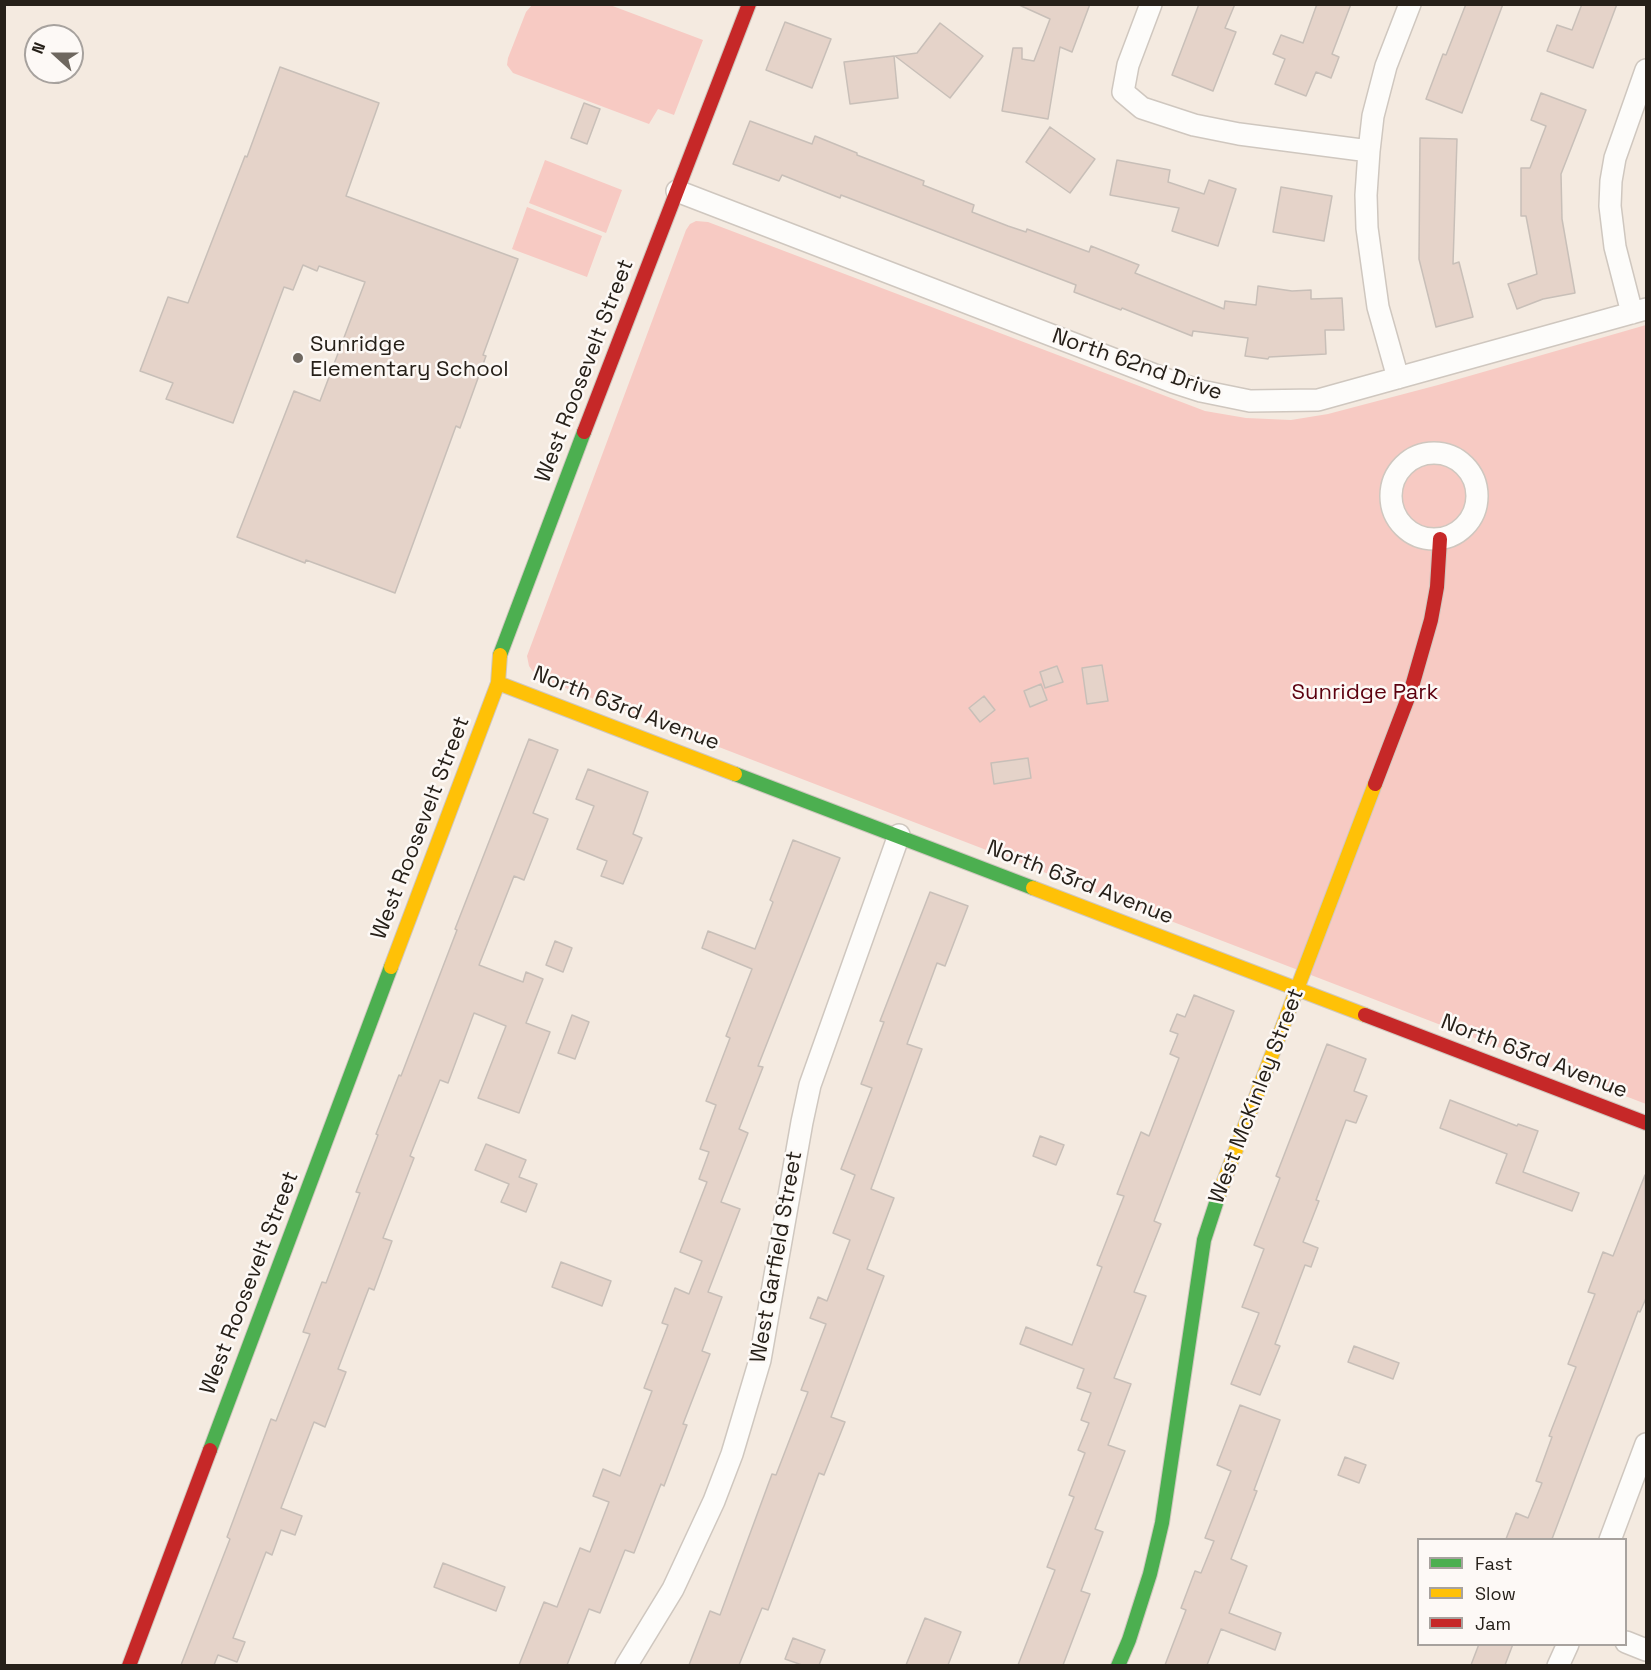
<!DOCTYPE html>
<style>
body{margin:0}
#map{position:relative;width:1651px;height:1670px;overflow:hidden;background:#f4eae0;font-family:"Space Grotesk",sans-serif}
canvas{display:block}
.frame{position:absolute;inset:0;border:6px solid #262019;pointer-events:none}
.legend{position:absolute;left:1417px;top:1538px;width:210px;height:108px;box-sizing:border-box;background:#fdf9f6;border:2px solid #a7a29e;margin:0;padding:8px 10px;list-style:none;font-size:18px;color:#262019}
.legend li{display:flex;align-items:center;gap:12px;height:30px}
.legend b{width:30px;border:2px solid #a7a29e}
.north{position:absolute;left:24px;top:24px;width:60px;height:60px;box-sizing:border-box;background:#fdf9f6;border:2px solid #a7a29e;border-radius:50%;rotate:291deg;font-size:16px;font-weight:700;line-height:24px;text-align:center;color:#262019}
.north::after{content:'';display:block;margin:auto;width:21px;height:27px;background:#6e675f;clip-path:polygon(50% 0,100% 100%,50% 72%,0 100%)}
</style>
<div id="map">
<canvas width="1651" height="1670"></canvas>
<div class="frame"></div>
<ul class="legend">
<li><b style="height:8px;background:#4caf50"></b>Fast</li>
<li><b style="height:8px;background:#ffc107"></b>Slow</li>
<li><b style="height:8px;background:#c62828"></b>Jam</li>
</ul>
<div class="north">N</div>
</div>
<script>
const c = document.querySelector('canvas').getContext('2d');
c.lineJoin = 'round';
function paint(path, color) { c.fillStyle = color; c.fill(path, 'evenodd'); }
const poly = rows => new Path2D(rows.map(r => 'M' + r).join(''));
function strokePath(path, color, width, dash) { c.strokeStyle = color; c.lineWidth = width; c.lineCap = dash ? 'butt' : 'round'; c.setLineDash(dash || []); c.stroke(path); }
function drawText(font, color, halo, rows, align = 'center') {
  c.font = font + ' "Space Grotesk",sans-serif'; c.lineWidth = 5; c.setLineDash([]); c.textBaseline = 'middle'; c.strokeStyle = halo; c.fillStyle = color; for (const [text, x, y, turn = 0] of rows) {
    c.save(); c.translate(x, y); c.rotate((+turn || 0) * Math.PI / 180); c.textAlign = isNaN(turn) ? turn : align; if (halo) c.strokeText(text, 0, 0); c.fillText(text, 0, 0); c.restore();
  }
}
paint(poly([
 [532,5,610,5,703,40,674,115,658,109,649,124,513,73,507,65,508,58,526,12],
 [545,160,622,190,606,233,529,203],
 [527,207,602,236,587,277,512,249],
 [696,221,708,222,1205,411,1246,418,1291,420,1328,414,1438,385,1646,325,1646,1104,537,677,529,666,527,656,686,230,690,224]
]), '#f7cac3');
const building = poly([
 [1017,4,1090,4,1072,52,1060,47,1048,119,1002,111,1013,48,1022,48,1022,59,1034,61,1050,19,1017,4],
 [1199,4,1235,4,1225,28,1236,32,1213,91,1172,75,1199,4],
 [1317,4,1351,4,1332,54,1339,57,1331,78,1316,72,1306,96,1275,84,1285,59,1273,54,1281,35,1303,43,1317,4],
 [1466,4,1503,4,1462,113,1426,99,1443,54,1446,55,1466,4],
 [1582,4,1617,4,1593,68,1547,51,1557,25,1572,30,1582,4],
 [785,22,831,39,812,88,766,70,785,22],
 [940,23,983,56,950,98,895,56,917,53,940,23],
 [894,56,898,98,850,104,844,62,894,56],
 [280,67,379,103,346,196,518,259,483,355,486,356,460,428,456,426,395,593,306,560,305,563,237,537,294,391,320,401,365,282,319,266,317,271,303,265,293,290,284,287,233,423,166,399,173,383,140,371,168,297,188,303,245,156,247,157,280,67],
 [1541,93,1586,110,1561,174,1562,219,1575,293,1543,299,1517,309,1508,284,1537,274,1526,216,1521,216,1521,168,1530,168,1546,126,1531,120,1541,93],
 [584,103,600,109,587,144,571,138,584,103],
 [750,121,812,144,815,136,857,153,857,155,924,181,923,185,974,205,972,212,1008,226,1026,232,1027,229,1089,252,1091,246,1139,265,1135,273,1224,309,1225,301,1256,305,1258,286,1292,291,1311,290,1311,299,1342,298,1344,330,1325,330,1326,354,1269,357,1268,359,1245,356,1248,338,1193,331,1192,336,1122,308,1121,310,1074,292,1076,285,841,195,840,198,782,175,779,181,733,164,750,121],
 [1050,127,1095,159,1070,193,1026,162,1050,127],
 [1420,138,1457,139,1453,264,1459,262,1473,317,1436,327,1419,259,1420,138],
 [1117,160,1170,170,1168,182,1204,194,1209,180,1236,189,1218,246,1172,231,1179,208,1110,195,1117,160],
 [1281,187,1332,196,1324,241,1273,232,1281,187],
 [1102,665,1108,701,1087,704,1082,668,1102,665],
 [1057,666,1063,682,1045,688,1040,672,1057,666],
 [1041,684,1047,700,1030,707,1024,691,1041,684],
 [984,696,995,710,980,722,969,708,984,696],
 [529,739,558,750,533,813,548,819,524,880,514,876,479,965,523,982,526,972,543,979,526,1023,550,1032,519,1113,478,1098,506,1026,474,1013,448,1083,440,1080,410,1156,414,1158,383,1238,392,1241,374,1290,369,1288,338,1369,346,1372,325,1427,314,1422,281,1508,302,1516,295,1535,281,1530,272,1555,266,1552,233,1638,245,1642,237,1662,218,1655,214,1665,181,1665,230,1539,227,1537,271,1419,276,1421,310,1334,303,1332,322,1282,326,1283,360,1193,356,1192,378,1135,376,1134,399,1075,401,1076,457,930,455,929,529,739],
 [1028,758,1031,778,994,784,991,763,1028,758],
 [588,769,648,792,633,834,642,838,623,884,601,876,607,861,577,849,594,806,576,799,588,769],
 [793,840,840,858,758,1066,763,1067,739,1129,748,1133,721,1202,740,1209,708,1292,722,1297,702,1351,710,1354,683,1424,687,1425,664,1486,661,1484,634,1553,625,1550,600,1613,589,1609,567,1665,519,1665,544,1602,557,1607,580,1548,590,1552,609,1502,593,1496,603,1469,620,1476,652,1391,644,1388,668,1325,662,1323,675,1288,689,1294,702,1261,680,1252,707,1182,699,1179,709,1152,700,1149,716,1105,706,1101,730,1038,726,1036,752,969,702,948,708,931,755,949,773,902,770,900,793,840],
 [930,892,968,906,945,966,937,963,907,1044,922,1049,871,1189,894,1198,867,1269,884,1276,831,1417,845,1422,824,1475,819,1473,768,1610,762,1608,739,1665,689,1665,710,1611,720,1615,772,1474,776,1475,808,1392,801,1390,826,1324,810,1318,818,1297,827,1301,850,1240,833,1233,855,1175,841,1169,872,1088,861,1084,884,1022,880,1021,930,892],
 [555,941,572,948,563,972,546,965,555,941],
 [1194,995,1234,1011,1154,1221,1161,1224,1134,1292,1146,1296,1114,1378,1131,1384,1108,1445,1125,1451,1095,1529,1103,1532,1081,1591,1090,1594,1063,1665,1018,1665,1055,1570,1047,1567,1074,1497,1069,1495,1085,1453,1078,1450,1089,1423,1081,1420,1091,1393,1077,1388,1084,1369,1020,1344,1026,1327,1072,1345,1102,1267,1097,1265,1124,1196,1117,1194,1141,1132,1149,1136,1179,1058,1170,1054,1178,1034,1170,1031,1177,1014,1185,1017,1194,995],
 [572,1015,589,1022,575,1059,558,1053,572,1015],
 [1327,1044,1366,1059,1354,1091,1367,1096,1356,1123,1346,1120,1316,1200,1319,1201,1303,1242,1318,1248,1311,1267,1305,1265,1275,1344,1280,1346,1260,1395,1231,1384,1259,1313,1242,1307,1264,1249,1254,1245,1280,1178,1276,1176,1327,1044],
 [1450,1100,1517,1126,1518,1124,1538,1131,1523,1172,1579,1193,1572,1211,1496,1183,1507,1154,1440,1128,1450,1100],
 [1040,1136,1064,1145,1056,1165,1033,1156,1040,1136],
 [486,1144,526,1160,519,1177,537,1184,526,1212,501,1202,509,1184,475,1170,486,1144],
 [1645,1175,1647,1296,1640,1312,1638,1311,1552,1539,1506,1539,1516,1513,1528,1518,1542,1483,1536,1481,1552,1437,1549,1436,1576,1367,1568,1364,1595,1294,1588,1292,1603,1252,1613,1256,1645,1175],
 [561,1262,611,1281,602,1306,552,1287,561,1262],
 [1354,1346,1399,1363,1393,1379,1348,1362,1354,1346],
 [1240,1405,1280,1420,1254,1490,1257,1491,1231,1559,1247,1566,1229,1613,1281,1633,1275,1650,1221,1629,1207,1665,1165,1665,1186,1610,1181,1608,1195,1571,1201,1573,1214,1541,1205,1538,1231,1471,1217,1465,1240,1405],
 [1345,1457,1366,1465,1359,1483,1338,1475,1345,1457],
 [443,1563,505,1587,496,1611,434,1587,443,1563],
 [925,1618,961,1632,948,1665,906,1665,925,1618],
 [793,1638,825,1650,819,1665,802,1665,785,1659,793,1638],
 [1479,1644,1513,1644,1505,1665,1471,1665,1479,1644]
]);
paint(building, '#e5d3c9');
strokePath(building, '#c8bfb8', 1.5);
const street = poly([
 [1151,4,1128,65,1123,92,1142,108,1194,125,1239,134,1369,151],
 [677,191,1173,382,1201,391,1250,401,1318,400,1646,309],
 [1632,313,1615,247,1610,206,1611,181,1615,158,1646,70],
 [1398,378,1378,307,1367,228,1366,195,1369,151,1373,116,1386,66,1410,4],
 '1391 496a43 43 0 1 1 86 0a43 43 0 1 1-86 0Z',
 [1610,1540,1646,1444],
 [1626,1642,1646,1650],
 [626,1666,673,1589,714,1501,732,1454,760,1360,802,1122,810,1085,899,835],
 [1558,1666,1568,1644]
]);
const fast = poly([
 [500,655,584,432],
 [735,774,1033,888],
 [210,1450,391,967],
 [1118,1666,1129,1640,1150,1574,1162,1523,1204,1240,1219,1194]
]);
const slow = poly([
 [498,683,735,774],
 [1033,888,1365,1015],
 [391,967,498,683,500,655],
 [1219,1194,1375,784]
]);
const jam = poly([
 [584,432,749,4],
 [1375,784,1411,690,1431,620,1437,587,1440,539],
 [1365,1015,1646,1123],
 [129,1666,210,1450]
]);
strokePath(street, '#cfc7bf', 24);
strokePath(fast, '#cfc7bf', 16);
strokePath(slow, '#cfc7bf', 16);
strokePath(jam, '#cfc7bf', 16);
strokePath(street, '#fdfcfa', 21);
strokePath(fast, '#4caf50', 14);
strokePath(slow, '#ffc107', 14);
strokePath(jam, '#c62828', 14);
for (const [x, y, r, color] of [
 [298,358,6,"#6e675f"]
]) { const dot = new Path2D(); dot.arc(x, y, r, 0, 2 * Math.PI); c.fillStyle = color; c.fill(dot); strokePath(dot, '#fdf9f6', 2); }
drawText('22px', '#262019', '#fdf9f6', [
 ["Sunridge",310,345],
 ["Elementary School",310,370]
], 'left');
drawText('22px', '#262019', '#fdf9f6', [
 ["North 62nd Drive",1137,365,19],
 ["West Roosevelt Street",585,371,-69],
 ["North 63rd Avenue",626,709,21],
 ["West Roosevelt Street",421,828,-69],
 ["North 63rd Avenue",1080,883,21],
 ["North 63rd Avenue",1534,1057,21],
 ["West McKinley Street",1257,1096,-69],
 ["West Garfield Street",777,1257,-80],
 ["West Roosevelt Street",250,1283,-69]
]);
drawText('22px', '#5c010f', '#fdf9f6', [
 ["Sunridge Park",1365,693]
]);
</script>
